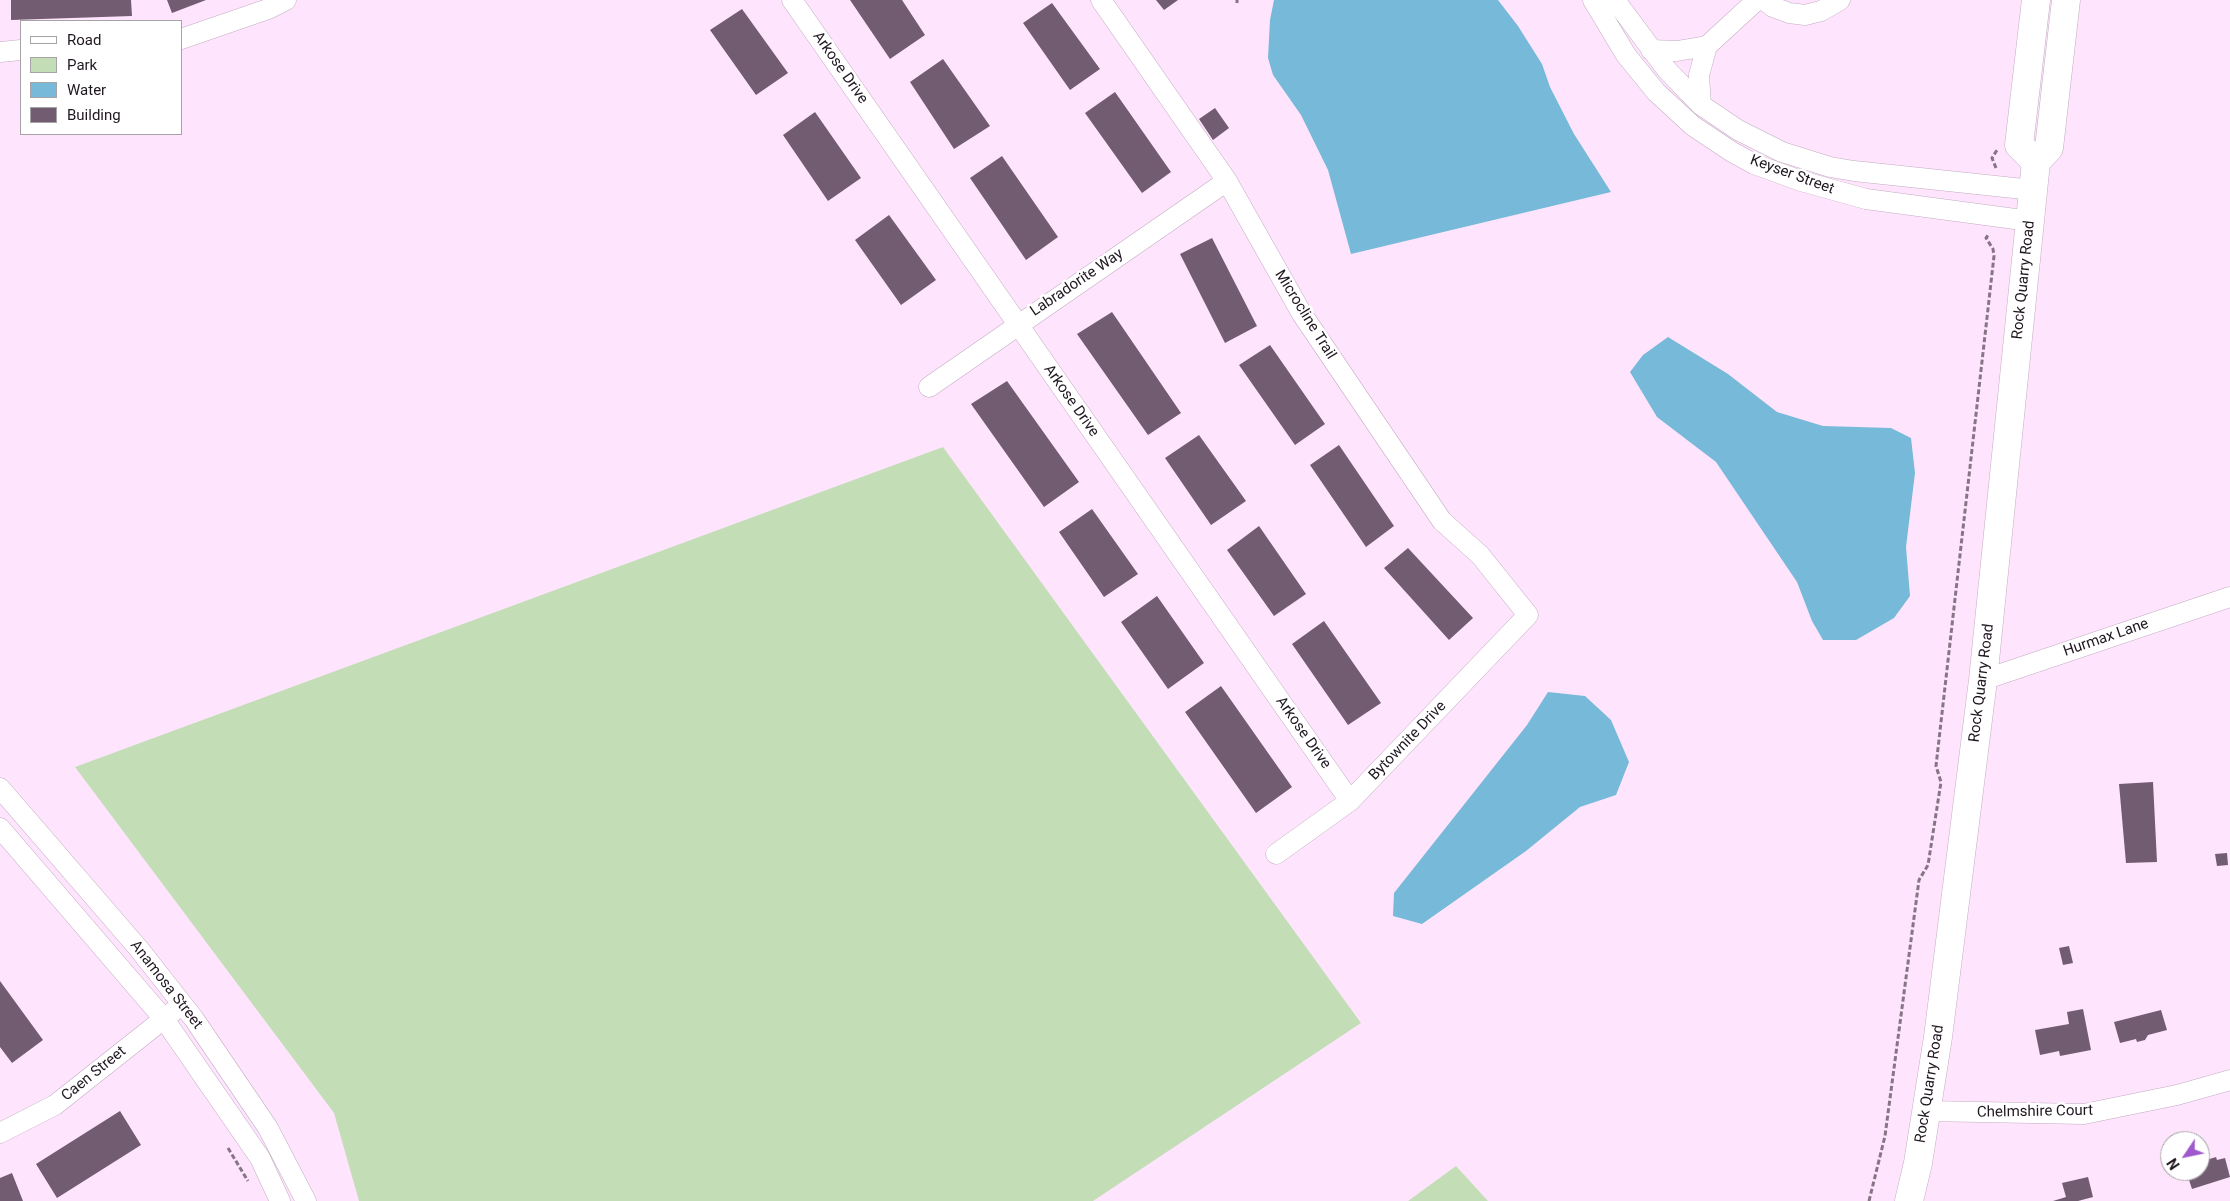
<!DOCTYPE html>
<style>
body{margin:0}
#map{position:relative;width:2230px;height:1201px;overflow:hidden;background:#fee5fd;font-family:Roboto,sans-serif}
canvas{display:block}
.legend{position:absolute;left:20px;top:20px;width:162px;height:115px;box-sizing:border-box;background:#fff;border:1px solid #a6a3a6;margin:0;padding:6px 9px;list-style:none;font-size:15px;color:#201820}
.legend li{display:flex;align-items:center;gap:10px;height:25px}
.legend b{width:25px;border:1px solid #a6a3a6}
.north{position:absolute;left:2160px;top:1131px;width:50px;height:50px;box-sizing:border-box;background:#fff;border:1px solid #a6a3a6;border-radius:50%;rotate:236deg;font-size:14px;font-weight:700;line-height:20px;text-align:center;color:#201820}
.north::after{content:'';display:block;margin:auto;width:18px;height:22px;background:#a059cc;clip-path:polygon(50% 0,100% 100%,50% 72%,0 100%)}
</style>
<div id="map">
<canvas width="2230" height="1201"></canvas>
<ul class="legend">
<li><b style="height:6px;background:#fff"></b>Road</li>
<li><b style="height:14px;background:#c3deb6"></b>Park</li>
<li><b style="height:14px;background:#77b9d8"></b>Water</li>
<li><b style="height:14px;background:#725c71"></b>Building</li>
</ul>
<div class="north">N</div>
</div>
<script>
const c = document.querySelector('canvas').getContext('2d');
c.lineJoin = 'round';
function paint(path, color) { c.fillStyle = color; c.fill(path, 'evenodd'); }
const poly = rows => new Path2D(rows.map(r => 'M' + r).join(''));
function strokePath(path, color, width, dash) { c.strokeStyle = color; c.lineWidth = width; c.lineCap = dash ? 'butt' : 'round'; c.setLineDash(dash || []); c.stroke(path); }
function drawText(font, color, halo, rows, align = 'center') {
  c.font = font + ' Roboto,sans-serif'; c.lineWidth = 5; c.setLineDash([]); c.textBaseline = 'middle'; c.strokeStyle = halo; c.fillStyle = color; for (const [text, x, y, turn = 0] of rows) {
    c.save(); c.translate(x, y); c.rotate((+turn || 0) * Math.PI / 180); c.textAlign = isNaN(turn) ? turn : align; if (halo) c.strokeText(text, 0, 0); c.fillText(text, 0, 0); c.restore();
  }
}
paint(poly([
 [943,447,1361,1023,1093,1201,359,1201,334,1113,75,767],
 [1456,1166,1488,1201,1408,1201]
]), '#c3deb6');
paint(poly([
 [1274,0,1498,0,1518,26,1542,64,1550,87,1574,134,1611,192,1351,254,1328,170,1301,115,1273,75,1268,58,1270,20],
 [1668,337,1728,374,1777,412,1823,426,1891,428,1911,438,1915,473,1906,547,1910,596,1894,618,1856,640,1823,640,1812,621,1797,582,1716,462,1657,417,1630,372,1643,355],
 [1548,692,1585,696,1611,720,1629,762,1616,795,1580,807,1526,851,1422,924,1393,916,1394,893,1527,725]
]), '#77b9d8');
paint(poly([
 [11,0,131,0,132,16,11,20],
 [167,0,206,0,172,13],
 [850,0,902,0,925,35,890,59],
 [1156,0,1178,0,1164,10],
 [1052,3,1100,69,1070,90,1023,23],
 [742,9,788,73,756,95,710,30],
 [943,59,990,126,954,149,910,82],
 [1115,92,1171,172,1142,193,1085,113],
 [1215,108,1229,128,1213,140,1199,119],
 [815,112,861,178,828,201,783,135],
 [1002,156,1058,237,1026,260,970,178],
 [889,215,936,280,901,305,855,240],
 [1212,238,1257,326,1225,343,1180,254],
 [1112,312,1181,413,1148,435,1077,334],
 [1270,345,1325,424,1295,445,1239,365],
 [1007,381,1079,482,1044,507,971,404],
 [1199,435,1246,501,1211,525,1165,458],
 [1339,445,1394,526,1366,547,1310,465],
 [1092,509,1138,574,1104,597,1059,532],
 [1259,526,1306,594,1274,616,1227,550],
 [1408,548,1473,618,1449,640,1384,568],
 [1157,596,1204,663,1168,689,1121,622],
 [1324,621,1381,703,1348,725,1292,644],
 [1221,686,1292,787,1256,813,1185,712],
 [2153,782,2157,862,2126,863,2119,784],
 [2227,853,2228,865,2217,866,2215,854],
 [2069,946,2073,963,2063,965,2059,948],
 [0,981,43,1040,12,1063,0,1047],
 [2083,1009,2091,1050,2060,1056,2059,1051,2040,1055,2035,1030,2069,1024,2067,1012],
 [2161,1010,2167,1030,2148,1035,2145,1040,2137,1042,2136,1039,2120,1043,2114,1022],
 [120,1111,141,1145,57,1198,36,1164],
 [2216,1157,2217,1160,2225,1158,2230,1177,2192,1189,2186,1171,2200,1171,2200,1162],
 [12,1173,23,1201,0,1201,0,1178],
 [2088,1177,2093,1197,2078,1201,2053,1201,2066,1197,2062,1183]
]), '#725c71');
const minor = poly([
 [792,0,1350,801],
 [1101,0,1227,181,1302,314,1442,521,1480,555,1528,615,1350,801,1276,854],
 [1593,0,1626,55,1656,92,1693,126,1732,152,1754,164,1801,181,1866,199,2030,221],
 [1615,0,1667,70,1701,105,1738,130,1782,152,1830,167,1854,171,2033,190],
 [1764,0,1773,7,1789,13,1805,15,1821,11,1840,0],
 [181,39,268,9,286,0],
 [1651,50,1677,51,1707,46,1757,0],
 [0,52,21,50],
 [1701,105,1699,75,1707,46],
 [929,387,1227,181],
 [1983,680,2230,597],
 [0,788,139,949,194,1019,268,1128,306,1201],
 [0,828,164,1019,260,1158,280,1201],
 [1926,1111,2084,1114,2177,1095,2230,1080],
 [0,1133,55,1105,175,1010]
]);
const secondary = poly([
 [2036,0,2019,145,2036,162],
 [1909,1201,1918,1163,1938,1037,1983,680,2036,162,2049,148,2066,0]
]);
strokePath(minor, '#c3abc2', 21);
strokePath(secondary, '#c3abc2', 29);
strokePath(poly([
 [1237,3,1237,0],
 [1996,168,1992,158,1997,150],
 [228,1148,248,1181],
 [1869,1201,1885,1136,1919,880,1928,865,1941,782,1936,766,1994,256,1993,249,1986,238,1989,234]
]), '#867685', 3, [5, 2.5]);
strokePath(minor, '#fff', 20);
strokePath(secondary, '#fff', 28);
drawText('15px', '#201820', '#fff', [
 ["Arkose Drive",840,68,55],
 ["Keyser Street",1792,175,20],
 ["Rock Quarry Road",2024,280,-84],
 ["Labradorite Way",1077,283,-34],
 ["Microcline Trail",1305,315,58],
 ["Arkose Drive",1071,401,55],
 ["Hurmax Lane",2106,638,-19],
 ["Rock Quarry Road",1982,683,-83],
 ["Arkose Drive",1303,733,55],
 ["Bytownite Drive",1408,741,-46],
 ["Anamosa Street",166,985,52],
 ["Caen Street",94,1074,-39],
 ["Rock Quarry Road",1930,1084,-81],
 ["Chelmshire Court",2035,1112,-1]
]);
</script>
